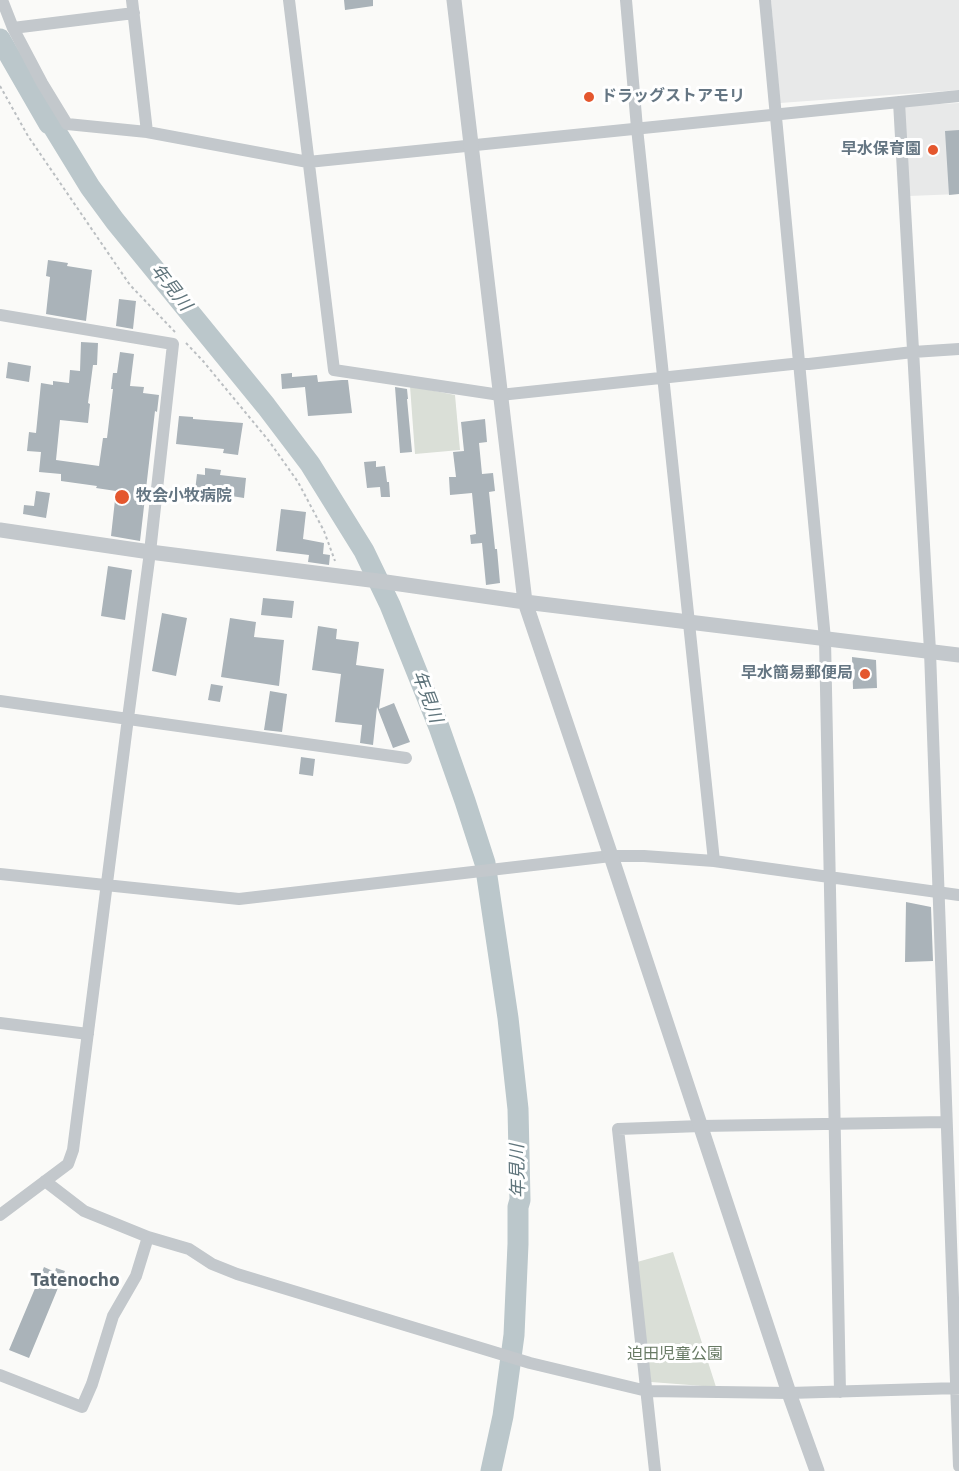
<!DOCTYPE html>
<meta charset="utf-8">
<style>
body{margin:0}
canvas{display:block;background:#fafaf8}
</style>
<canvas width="959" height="1471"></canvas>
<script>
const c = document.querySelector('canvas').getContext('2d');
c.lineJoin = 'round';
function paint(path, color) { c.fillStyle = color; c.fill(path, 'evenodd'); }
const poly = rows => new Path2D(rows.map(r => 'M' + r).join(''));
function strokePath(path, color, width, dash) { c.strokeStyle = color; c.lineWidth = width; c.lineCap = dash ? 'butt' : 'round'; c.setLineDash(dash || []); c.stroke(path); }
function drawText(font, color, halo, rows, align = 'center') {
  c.font = font + ' "Titillium Web","Noto Sans JP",sans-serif'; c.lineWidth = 6; c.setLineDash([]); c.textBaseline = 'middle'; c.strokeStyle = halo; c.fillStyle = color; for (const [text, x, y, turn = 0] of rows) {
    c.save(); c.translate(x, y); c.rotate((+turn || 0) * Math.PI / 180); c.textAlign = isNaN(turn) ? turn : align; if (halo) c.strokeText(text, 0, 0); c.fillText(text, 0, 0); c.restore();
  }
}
paint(poly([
 [771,0,959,0,959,90,780,103],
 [959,103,959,194,909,196,904,106]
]), '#e8e9e9');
paint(poly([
 [410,386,455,395,460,450,415,454],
 [673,1252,716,1387,651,1382,637,1262]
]), '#dadfd7');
strokePath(poly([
 [0,39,49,124,52,125,90,187,115,221,266,406,310,464,364,551,390,605,439,727,465,801,485,863,508,1018,518,1109,520,1200,518,1207,518,1244,514,1335,503,1416,491,1471]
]), '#bbc7cb', 21);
paint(poly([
 [344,0,373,0,373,6,345,10],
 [959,130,959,194,949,195,945,131],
 [48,260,68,263,67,266,92,270,86,321,46,314,50,277,46,276],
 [119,299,136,301,133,329,116,326],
 [81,342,98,343,97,365,93,365,88,403,90,404,88,423,60,420,56,460,99,466,103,438,107,438,113,389,111,389,113,373,117,373,120,352,134,354,130,386,144,387,143,393,159,395,157,412,155,411,140,541,111,536,116,491,96,488,97,486,61,481,61,474,39,472,41,452,27,451,29,432,36,433,41,383,53,385,53,381,69,383,70,370,80,371],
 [8,362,31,366,29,382,6,378],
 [292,373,292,377,317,375,318,382,342,380,348,380,352,413,308,416,305,387,282,389,281,374],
 [395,387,407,389,408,399,407,399,412,452,400,453],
 [179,416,193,417,193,419,243,423,238,455,223,453,224,449,176,444],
 [485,419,487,442,479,443,482,474,493,473,495,491,489,492,495,549,497,549,500,583,486,585,482,543,471,544,470,535,476,534,472,493,450,495,449,477,456,477,453,452,464,451,461,422],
 [376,461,376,467,385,466,387,482,389,482,390,497,381,497,380,487,367,488,364,462],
 [205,468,221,470,220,475,246,478,244,498,219,494,219,496,202,494,202,491,195,491,197,474,205,475],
 [36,491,50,493,46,518,23,514,24,505,34,506],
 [281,509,306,512,303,539,324,543,323,554,330,555,329,565,308,562,309,555,276,551],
 [108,566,132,570,125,620,101,616],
 [263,598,294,601,292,618,261,615],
 [162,613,187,618,176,676,152,671],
 [230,618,256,622,254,637,284,640,279,686,221,677],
 [318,626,337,629,336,639,359,642,356,665,384,669,379,709,394,703,410,742,393,748,377,707,373,745,360,743,362,725,335,722,341,674,312,670],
 [852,657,876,660,877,688,853,689],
 [211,684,223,686,220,702,208,700],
 [270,691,287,694,282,732,264,730],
 [301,757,315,759,313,776,299,774],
 [906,902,931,907,933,961,905,962],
 [44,1267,55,1272,56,1268,65,1271,29,1358,9,1350]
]), '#aab3b9');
strokePath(poly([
 [0,86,28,136,130,285,175,332],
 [186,343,203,361,269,441,298,482,324,531,335,561]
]), '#bbbfc2', 2, [3, 3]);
strokePath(poly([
 [2,0,13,28,42,83,67,124,147,132,308,162,959,96],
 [132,0,147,132],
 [289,0,334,370,500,395,792,364,809,364,913,352,959,349],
 [626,0,637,128,714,861],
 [765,0,825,639,840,1392],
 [13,28,134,13],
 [899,102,930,651,959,1466],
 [0,315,173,344,150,552,128,718,73,1150,68,1164,0,1215],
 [0,701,406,758],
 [0,874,239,899,611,856,644,856,714,861,959,895],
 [0,1023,88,1034],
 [45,1181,84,1211,148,1237,189,1249,212,1264,237,1274,530,1363,647,1391,789,1393,959,1388],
 [0,1375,82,1407,92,1384,113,1316,136,1276,148,1237],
 [655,1471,618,1129,701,1126,946,1122]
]), '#c3c8cc', 12);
strokePath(poly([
 [454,0,525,602,611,856,789,1393,817,1471],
 [0,530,150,552,386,582,525,602,959,655]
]), '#c3c8cc', 15);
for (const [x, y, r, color] of [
 [589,97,6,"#e4572e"],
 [933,150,6,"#e4572e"],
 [122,497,8,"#e4572e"],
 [865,674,6,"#e4572e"]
]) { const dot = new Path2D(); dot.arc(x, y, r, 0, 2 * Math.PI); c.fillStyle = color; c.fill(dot); strokePath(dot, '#fff', 2); }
drawText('bold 16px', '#657683', '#fff', [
 ["ドラッグストアモリ",601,97],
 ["早水保育園",921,150,"right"],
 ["牧会小牧病院",136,497],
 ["早水簡易郵便局",853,674,"right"]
], 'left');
drawText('16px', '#687a64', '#fff', [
 ["迫田児童公園",675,1355]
]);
drawText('italic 18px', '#60757c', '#fff', [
 ["年見川",170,288,52],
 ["年見川",426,697,69],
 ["年見川",519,1171,-91]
]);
drawText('bold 20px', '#57646e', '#fff', [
 ["Tatenocho",75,1281]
]);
</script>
